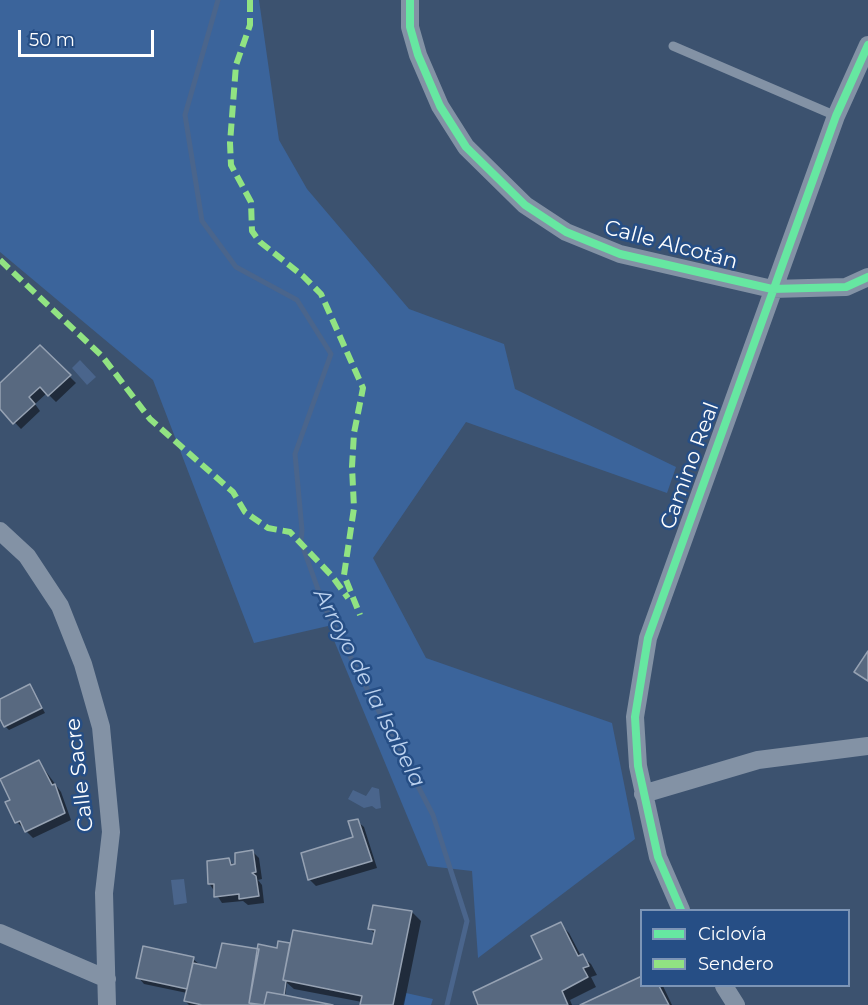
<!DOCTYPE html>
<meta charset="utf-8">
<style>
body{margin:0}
#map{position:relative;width:868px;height:1005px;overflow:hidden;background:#3c526f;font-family:Montserrat,sans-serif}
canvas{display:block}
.legend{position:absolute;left:640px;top:909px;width:210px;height:78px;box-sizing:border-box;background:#264e85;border:2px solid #7d95b6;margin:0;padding:8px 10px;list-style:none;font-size:18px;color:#fff}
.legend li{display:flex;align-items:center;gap:12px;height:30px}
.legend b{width:30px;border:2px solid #7d95b6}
.scale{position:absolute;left:18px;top:30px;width:136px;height:27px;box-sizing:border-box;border:3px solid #fff;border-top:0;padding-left:8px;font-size:18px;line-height:21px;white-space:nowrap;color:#fff;-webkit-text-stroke:4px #264e85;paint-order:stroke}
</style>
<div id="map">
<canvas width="868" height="1005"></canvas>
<ul class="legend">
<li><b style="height:8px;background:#66e7a1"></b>Ciclovía</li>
<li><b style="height:8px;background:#91e382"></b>Sendero</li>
</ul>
<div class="scale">50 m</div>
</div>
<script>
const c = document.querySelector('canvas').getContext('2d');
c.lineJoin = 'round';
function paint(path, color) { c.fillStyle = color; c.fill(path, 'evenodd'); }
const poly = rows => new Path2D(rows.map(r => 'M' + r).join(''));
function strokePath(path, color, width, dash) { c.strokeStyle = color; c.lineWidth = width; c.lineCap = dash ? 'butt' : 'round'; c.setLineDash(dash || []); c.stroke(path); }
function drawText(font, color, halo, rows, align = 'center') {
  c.font = font + ' Montserrat,sans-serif'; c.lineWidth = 5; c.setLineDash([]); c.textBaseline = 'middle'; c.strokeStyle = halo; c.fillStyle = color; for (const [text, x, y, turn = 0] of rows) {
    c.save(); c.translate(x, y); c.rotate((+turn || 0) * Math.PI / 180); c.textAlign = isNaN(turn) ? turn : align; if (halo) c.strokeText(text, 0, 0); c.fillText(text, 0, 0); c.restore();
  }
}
paint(poly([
 [0,0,259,0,279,140,307,189,409,309,504,344,515,389,676,467,667,493,466,422,373,558,426,658,612,723,635,839,478,958,472,871,428,866,328,626,254,643,153,380,0,252],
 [406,993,433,999,431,1005,403,1005]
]), '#3b649b');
paint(poly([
 [80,360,96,377,87,385,72,368],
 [372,787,379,789,381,808,376,809,372,806,364,808,348,799,353,790,366,796],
 [184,879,187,903,174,905,171,880]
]), '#4a658c');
paint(poly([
 [40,347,76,383,56,402,47,393,35,404,40,411,21,429,0,407,0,385],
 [30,686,45,713,9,730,0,721,0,701],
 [39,762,61,792,71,820,33,838,17,822,12,801],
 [357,821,364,827,377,868,316,886,309,879,354,838],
 [253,852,259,858,262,879,258,880,262,885,264,903,248,905,243,901,222,903,209,883,228,859,234,865],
 [412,912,421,921,404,1005,362,1005,362,1002,294,989,287,983,285,997,325,1005,189,1005,185,1001,187,993,144,984,138,977,193,959,200,965,217,970,259,950,278,949,290,944,373,946,376,935,370,929],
 [560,924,569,933,581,956,591,964,597,975,591,977,596,987,570,1000,572,1005,480,1005,544,960],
 [642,986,663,986,672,1005,583,1005]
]), '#0007');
strokePath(poly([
 [218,0,185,115,202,221,236,267,297,300,331,354,295,454,302,530,301,542,324,606,433,815,467,921,447,1005]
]), '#4a658c', 5);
const building = poly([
 [40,345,71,375,48,396,40,387,29,397,35,404,13,424,0,409,0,383,40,345],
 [868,651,868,681,854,672,868,651],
 [30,684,42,708,4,727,0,719,0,699,30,684],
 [39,760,52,785,55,784,65,813,25,832,20,821,15,823,5,802,10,800,0,779,39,760],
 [358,819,372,861,308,880,301,853,353,837,348,821,358,819],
 [253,850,256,872,252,873,256,876,259,896,239,899,239,894,214,897,214,884,208,884,207,861,229,858,231,865,235,864,235,853,253,850],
 [373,905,412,911,393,1005,360,1005,362,996,283,980,293,930,372,944,375,930,368,929,373,905],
 [561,922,578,956,583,954,589,966,583,968,588,977,562,991,568,1005,478,1005,473,992,542,959,531,936,561,922],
 [278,941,290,943,283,980,286,981,284,995,267,992,264,1005,249,1003,258,944,277,948,278,941],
 [222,943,259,949,249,1003,257,1005,202,1005,184,1001,193,963,216,968,222,943],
 [143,946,194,957,187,989,136,978,143,946],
 [642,976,642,986,659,986,669,1005,580,1005,642,976],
 [267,992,284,995,333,1005,264,1005,267,992]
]);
paint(building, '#586980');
strokePath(building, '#96a2b3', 1.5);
strokePath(poly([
 [673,46,836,116]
]), '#8392a5', 9);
strokePath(poly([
 [410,0,410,27,418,55,440,106,466,147,525,205,566,232,620,254,772,289,846,287,868,277],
 [0,531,27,556,60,606,83,664,101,727,111,832,104,893,107,1005],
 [643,794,758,760,868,746],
 [681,910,658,857,638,766,635,717,648,638,836,116,868,45],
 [0,933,107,979],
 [724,986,736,1005]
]), '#8392a5', 18);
strokePath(poly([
 [250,0,250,25,236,65,230,143,231,165,251,202,252,231,260,242,303,276,321,294,363,388,354,433,352,467,354,508,344,575,360,615],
 [0,260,102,356,150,419,233,492,245,512,268,528,290,532,332,576,348,598]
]), '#91e382', 6, [12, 6]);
strokePath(poly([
 [410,0,410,27,418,55,440,106,466,147,525,205,566,232,620,254,772,289,846,287,868,277],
 [681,910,658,857,638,766,635,717,648,638,836,116,868,45]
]), '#66e7a1', 8);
drawText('21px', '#fff', '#264e85', [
 ["Calle Alcotán",671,245,15],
 ["Camino Real",690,466,-70],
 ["Calle Sacre",80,775,-97]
]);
drawText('italic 22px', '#bcd2ef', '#264e85', [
 ["Arroyo de la Isabela",369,688,63]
]);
</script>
